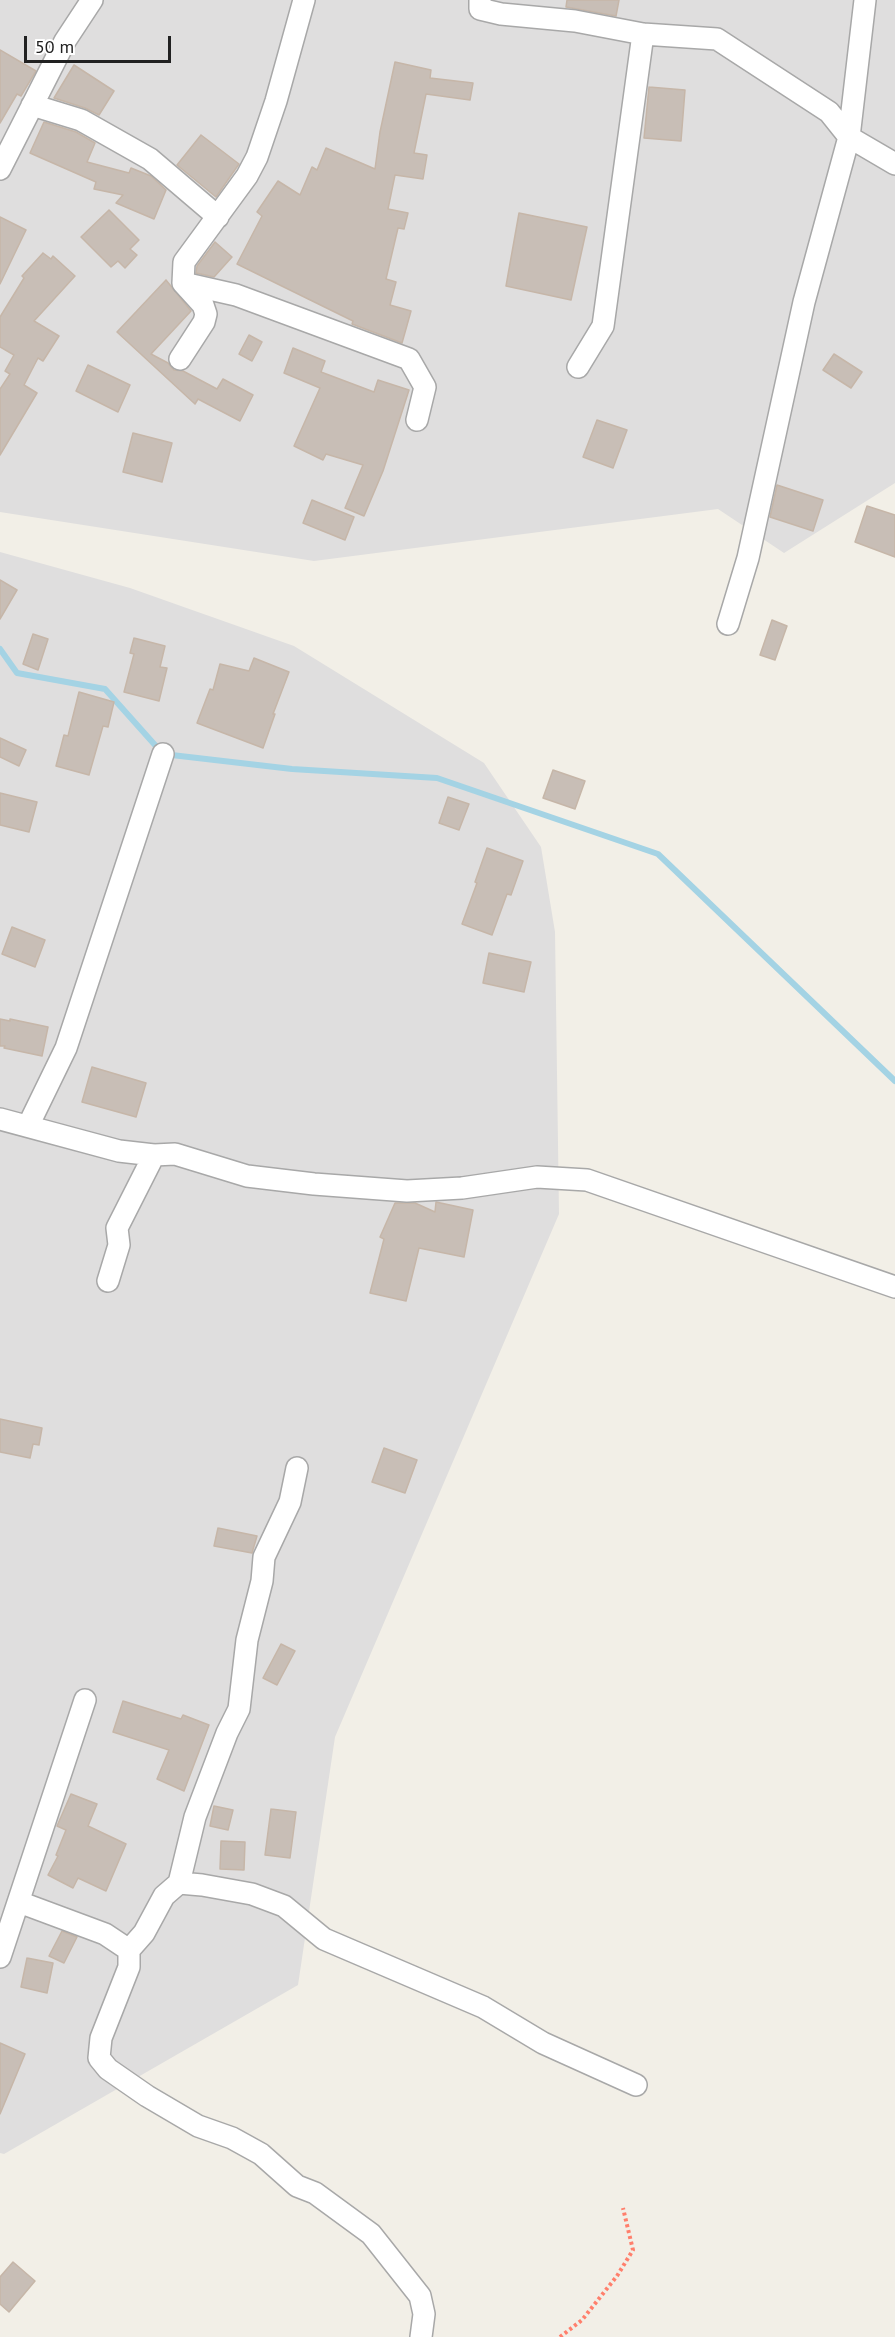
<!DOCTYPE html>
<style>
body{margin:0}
#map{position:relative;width:895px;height:2337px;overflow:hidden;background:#f2efe7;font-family:"PT Sans",sans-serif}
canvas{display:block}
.scale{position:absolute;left:24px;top:36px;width:147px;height:27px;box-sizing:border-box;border:3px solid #212121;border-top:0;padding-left:8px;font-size:18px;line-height:21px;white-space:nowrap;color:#212121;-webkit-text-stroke:4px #fff;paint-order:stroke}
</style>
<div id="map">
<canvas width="895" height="2337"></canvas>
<div class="scale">50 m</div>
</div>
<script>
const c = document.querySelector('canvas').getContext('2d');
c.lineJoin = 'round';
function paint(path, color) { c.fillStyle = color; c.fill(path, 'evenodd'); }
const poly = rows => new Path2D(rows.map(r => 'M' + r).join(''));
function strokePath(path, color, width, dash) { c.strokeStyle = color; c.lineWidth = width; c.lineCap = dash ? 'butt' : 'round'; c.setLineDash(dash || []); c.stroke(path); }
paint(poly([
 [0,0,895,0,895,483,784,553,718,509,314,561,0,512],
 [0,552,130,588,294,646,484,763,541,847,555,932,559,1214,335,1737,298,1985,4,2154,0,2153]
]), '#dfdede');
strokePath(poly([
 [0,649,17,673,105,689,163,754,292,769,437,778,658,854,895,1081]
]), '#a4d3e4', 6);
const building = poly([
 [567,0,619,0,616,16,566,7,567,0],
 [0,50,36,71,21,96,17,94,0,123,0,50],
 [395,62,431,70,430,78,473,83,470,100,426,94,414,153,427,155,423,179,395,175,388,209,408,213,404,229,398,228,386,279,396,282,390,305,411,311,402,343,352,324,353,321,237,264,262,216,257,212,278,181,300,195,312,167,317,170,326,148,375,169,380,132,395,62],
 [74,65,114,91,99,115,85,108,54,98,74,65],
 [649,87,685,90,681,141,644,138,649,87],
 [44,122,76,132,95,143,87,162,129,173,131,168,151,176,166,190,154,219,116,203,123,195,94,189,96,182,30,153,44,122],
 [201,135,239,164,216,197,177,165,201,135],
 [109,210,139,240,130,249,137,255,125,268,118,261,111,267,81,237,109,210],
 [519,213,587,227,571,300,506,286,519,213],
 [0,217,26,230,0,284,0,217],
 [215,242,232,257,214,277,196,273,197,266,215,242],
 [43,253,51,259,53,256,75,276,34,321,59,336,43,361,38,358,24,385,37,393,0,455,0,389,10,374,5,371,14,355,0,347,0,317,24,278,22,276,43,253],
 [166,280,191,311,151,354,168,363,174,370,183,371,217,389,223,379,253,395,240,421,198,399,195,404,117,332,166,280],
 [249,335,262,342,252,361,239,354,249,335],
 [293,348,325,361,321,372,374,392,378,380,409,390,383,471,364,516,345,508,363,465,326,454,323,460,294,446,320,388,284,373,293,348],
 [834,354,862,372,851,388,823,370,834,354],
 [88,365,130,385,118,412,76,391,88,365],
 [597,420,627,430,613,468,583,457,597,420],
 [133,433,172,443,162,482,123,472,133,433],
 [777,485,823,500,813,531,770,517,777,485],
 [312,500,354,517,345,540,303,523,312,500],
 [867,506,895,515,895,557,855,542,867,506],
 [0,580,17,590,0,619,0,580],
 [772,620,787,626,775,660,760,655,772,620],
 [33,634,48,639,38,670,23,664,33,634],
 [134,638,165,646,160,667,167,668,159,701,124,692,134,654,130,653,134,638],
 [254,658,289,672,273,714,275,714,263,748,197,723,210,689,213,690,220,664,249,671,254,658],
 [79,692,114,702,108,727,103,726,89,775,56,766,64,735,68,736,79,692],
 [0,738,26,750,19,766,0,757,0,738],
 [553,770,585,781,575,809,543,798,553,770],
 [0,793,37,802,29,832,0,825,0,793],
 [448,797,469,804,459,830,439,823,448,797],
 [487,848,523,861,511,895,507,894,492,935,462,924,477,883,475,882,487,848],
 [12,927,45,940,35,967,2,954,12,927],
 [489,953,531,962,524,992,483,983,489,953],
 [0,1019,10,1021,10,1019,48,1027,42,1056,4,1048,5,1046,0,1046,0,1019],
 [92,1067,146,1083,136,1117,82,1102,92,1067],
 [436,1202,473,1210,464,1257,419,1248,406,1301,370,1293,384,1239,380,1237,395,1203,415,1203,435,1212,436,1202],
 [0,1419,42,1428,39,1445,33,1444,30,1458,0,1452,0,1419],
 [384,1448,417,1460,405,1493,372,1482,384,1448],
 [218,1528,257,1536,252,1553,214,1546,218,1528],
 [281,1644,295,1651,277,1685,263,1678,281,1644],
 [123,1701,181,1719,183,1715,209,1725,184,1791,157,1779,169,1750,113,1732,123,1701],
 [71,1794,97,1804,88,1826,126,1844,106,1891,78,1878,73,1888,48,1875,58,1856,56,1855,66,1830,57,1826,71,1794],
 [214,1806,233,1810,228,1830,210,1826,214,1806],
 [271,1809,296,1812,290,1858,265,1855,271,1809],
 [221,1841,245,1842,244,1870,220,1869,221,1841],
 [62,1931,77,1937,64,1963,49,1956,62,1931],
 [27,1958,53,1963,47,1993,21,1987,27,1958],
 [0,2043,25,2054,0,2114,0,2043],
 [13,2262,35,2281,9,2312,0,2304,0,2277,13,2262]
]);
paint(building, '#c8beb6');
strokePath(building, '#c6b6a8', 1.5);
const minor = poly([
 [480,0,480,9,501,14,575,21,643,34,717,39,829,112,849,137,895,164],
 [32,105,81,120,150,159,218,217],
 [0,169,65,41,92,0],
 [183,283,236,295,409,359,425,387,417,420],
 [180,359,204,322,206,314,203,305,183,283,184,262,247,176,257,157,276,101,304,0],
 [578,367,603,326,643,34],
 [728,624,748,558,804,302,849,137,865,0],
 [0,1119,119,1151,154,1155,175,1154,247,1176,314,1184,407,1191,462,1188,537,1177,587,1180,895,1287],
 [28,1126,66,1048,163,754],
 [108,1281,119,1245,117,1228,154,1155],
 [179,1883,195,1817,227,1733,239,1709,247,1640,262,1581,264,1557,290,1502,297,1468],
 [19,1902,105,1934,129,1950,129,1967,101,2038,99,2058,108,2069,147,2096,198,2126,232,2138,261,2154,297,2186,315,2193,371,2234,420,2296,424,2314,421,2337],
 [129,1950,144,1933,164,1896,179,1883,202,1885,252,1894,284,1906,324,1939,483,2007,543,2043,636,2085],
 [0,1957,85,1700]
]);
strokePath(minor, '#a8a8a8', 24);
strokePath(poly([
 [560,2337,582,2320,617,2276,633,2250,623,2208]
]), '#ff7f6c', 4, [3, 3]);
strokePath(minor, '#fff', 21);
</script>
